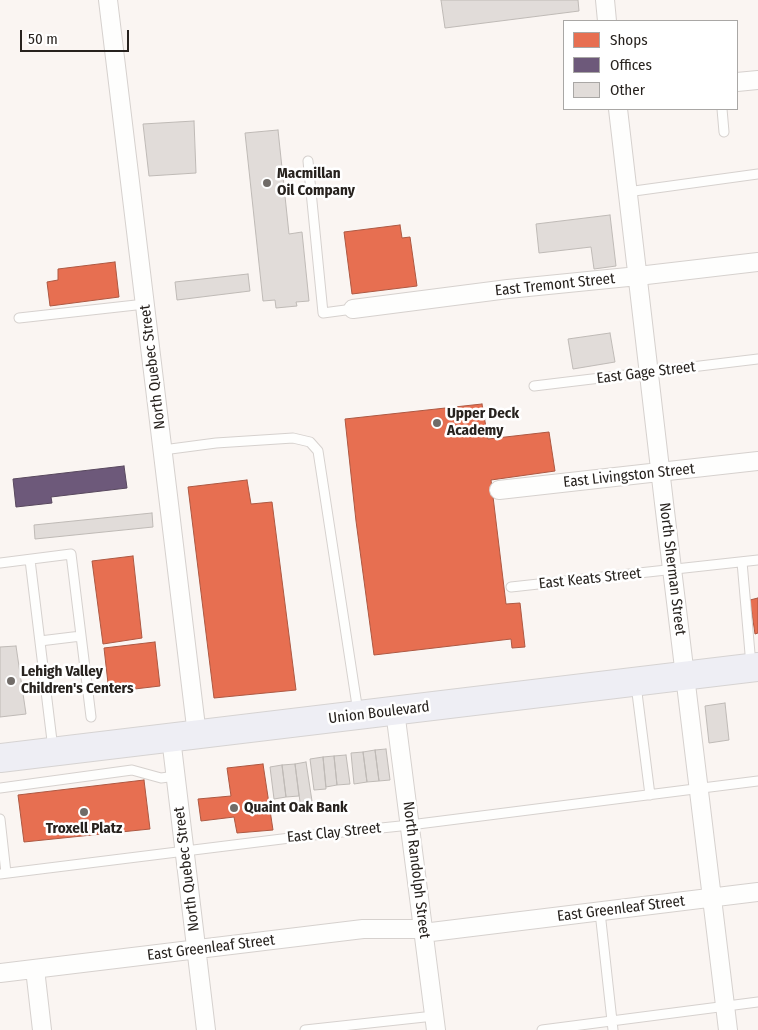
<!DOCTYPE html>
<style>
body{margin:0}
#map{position:relative;width:758px;height:1030px;overflow:hidden;background:#faf5f2;font-family:"Fira Sans Condensed",sans-serif}
canvas{display:block}
.legend{position:absolute;left:563px;top:20px;width:175px;height:90px;box-sizing:border-box;background:#fff;border:1px solid #a9a7a5;margin:0;padding:6px 9px;list-style:none;font-size:15px;color:#27221e}
.legend li{display:flex;align-items:center;gap:10px;height:25px}
.legend b{width:25px;border:1px solid #a9a7a5}
.scale{position:absolute;left:20px;top:30px;width:109px;height:22px;box-sizing:border-box;border:2px solid #27221e;border-top:0;padding-left:6px;font-size:15px;line-height:18px;white-space:nowrap;color:#27221e;-webkit-text-stroke:4px #fff;paint-order:stroke}
</style>
<div id="map">
<canvas width="758" height="1030"></canvas>
<ul class="legend">
<li><b style="height:14px;background:#e76f51"></b>Shops</li>
<li><b style="height:14px;background:#6d597a"></b>Offices</li>
<li><b style="height:14px;background:#e1dcd9"></b>Other</li>
</ul>
<div class="scale">50 m</div>
</div>
<script>
const c = document.querySelector('canvas').getContext('2d');
c.lineJoin = 'round';
function paint(path, color) { c.fillStyle = color; c.fill(path, 'evenodd'); }
const poly = rows => new Path2D(rows.map(r => 'M' + r).join(''));
function strokePath(path, color, width, dash) { c.strokeStyle = color; c.lineWidth = width; c.lineCap = dash ? 'butt' : 'round'; c.setLineDash(dash || []); c.stroke(path); }
function drawText(font, color, halo, rows, align = 'center') {
  c.font = font + ' "Fira Sans Condensed",sans-serif'; c.lineWidth = 5; c.setLineDash([]); c.textBaseline = 'middle'; c.strokeStyle = halo; c.fillStyle = color; for (const [text, x, y, turn = 0] of rows) {
    c.save(); c.translate(x, y); c.rotate((+turn || 0) * Math.PI / 180); c.textAlign = isNaN(turn) ? turn : align; if (halo) c.strokeText(text, 0, 0); c.fillText(text, 0, 0); c.restore();
  }
}
const shops = poly([
 [400,225,402,238,410,237,417,286,352,294,344,232,400,225],
 [115,262,119,297,50,306,47,282,58,280,58,269,115,262],
 [482,404,488,439,549,432,555,471,491,480,506,604,520,603,525,647,512,648,511,639,374,655,356,521,345,419,482,404],
 [247,480,251,504,272,502,296,690,214,698,188,487,247,480],
 [133,556,142,638,103,644,92,561,133,556],
 [758,598,758,633,755,634,750,600,758,598],
 [155,642,160,686,109,692,104,648,155,642],
 [263,764,273,830,237,833,234,817,201,821,198,799,231,796,227,768,263,764],
 [144,780,150,829,24,842,18,795,144,780]
]);
paint(shops, '#e76f51');
strokePath(shops, '#ad5842', 1);
const offices = poly([
 [124,466,127,488,51,497,52,503,16,507,13,479,124,466]
]);
paint(offices, '#6d597a');
strokePath(offices, '#58485e', 1);
const building = poly([
 [441,0,578,0,579,11,445,28,441,0],
 [194,121,196,173,149,176,143,124,194,121],
 [278,130,289,234,302,232,309,301,296,302,297,306,276,308,275,300,263,301,245,133,278,130],
 [610,215,616,266,594,269,591,247,539,253,536,224,610,215],
 [248,274,250,291,177,300,175,282,248,274],
 [610,333,615,362,573,369,568,339,610,333],
 [152,513,153,527,35,539,34,525,152,513],
 [16,646,26,714,0,717,0,647,16,646],
 [725,703,729,740,709,743,705,706,725,703],
 [386,749,390,780,379,781,375,750,386,749],
 [375,750,379,781,367,782,363,752,375,750],
 [363,752,367,782,354,784,351,753,363,752],
 [346,755,350,784,337,785,334,756,346,755],
 [334,756,337,785,326,787,323,757,334,756],
 [323,757,326,789,314,790,310,759,323,757],
 [306,762,312,801,300,802,295,764,306,762],
 [295,764,299,796,286,797,282,765,295,764],
 [282,765,286,797,274,799,270,767,282,765]
]);
paint(building, '#e1dcd9');
strokePath(building, '#bfbab6', 1);
const lane = poly([
 [722,109,724,132],
 [308,161,323,313,353,309],
 [627,192,758,174],
 [19,318,145,304],
 [534,386,758,359],
 [163,450,216,443,293,438,310,442,318,451,358,712],
 [30,560,53,749],
 [742,562,751,665],
 [0,563,71,554,91,717],
 [511,587,758,560],
 [40,641,81,636],
 [636,685,650,795],
 [0,788,132,770,161,778,176,776],
 [0,819,6,873],
 [0,874,314,835,410,825,758,781],
 [600,912,613,1030],
 [305,1030,434,1016],
 [542,1030,758,1002]
]);
const street = poly([
 [108,0,197,735],
 [605,0,607,21],
 [737,82,758,80],
 [618,109,664,503,728,1030],
 [353,309,508,289,638,276,758,262],
 [499,490,758,461],
 [395,711,436,1030],
 [171,738,206,1030],
 [423,933,758,892],
 [35,969,42,1030],
 [0,973,363,929,423,929]
]);
const primary = poly([
 [0,758,758,667]
]);
strokePath(lane, '#d6d1ce', 11);
strokePath(street, '#d6d1ce', 20);
strokePath(primary, '#d6d3d2', 30);
strokePath(lane, '#fefefd', 9);
strokePath(street, '#fefefd', 18);
strokePath(primary, '#eeeef4', 28);
for (const [x, y, r, color] of [
 [267,183,5,"#716c68"],
 [437,423,5,"#716c68"],
 [11,681,5,"#716c68"],
 [234,808,5,"#716c68"],
 [84,812,5,"#716c68"]
]) { const dot = new Path2D(); dot.arc(x, y, r, 0, 2 * Math.PI); c.fillStyle = color; c.fill(dot); strokePath(dot, '#fff', 2); }
drawText('bold 15px', '#27221e', '#fff', [
 ["Macmillan",277,174],
 ["Oil Company",277,191],
 ["Upper Deck",447,414],
 ["Academy",447,431],
 ["Lehigh Valley",21,672],
 ["Children's Centers",21,689],
 ["Quaint Oak Bank",244,808],
 ["Troxell Platz",84,829,"center"]
], 'left');
drawText('15px', '#27221e', '#fff', [
 ["East Tremont Street",555,285,-6],
 ["North Quebec Street",153,367,-97],
 ["East Gage Street",646,373,-7],
 ["East Livingston Street",629,476,-6],
 ["North Sherman Street",672,569,83],
 ["East Keats Street",590,579,-6],
 ["Union Boulevard",379,713,-7],
 ["East Clay Street",334,833,-6],
 ["North Quebec Street",187,869,-97],
 ["North Randolph Street",416,870,83],
 ["East Greenleaf Street",621,909,-7],
 ["East Greenleaf Street",211,948,-7]
]);
</script>
